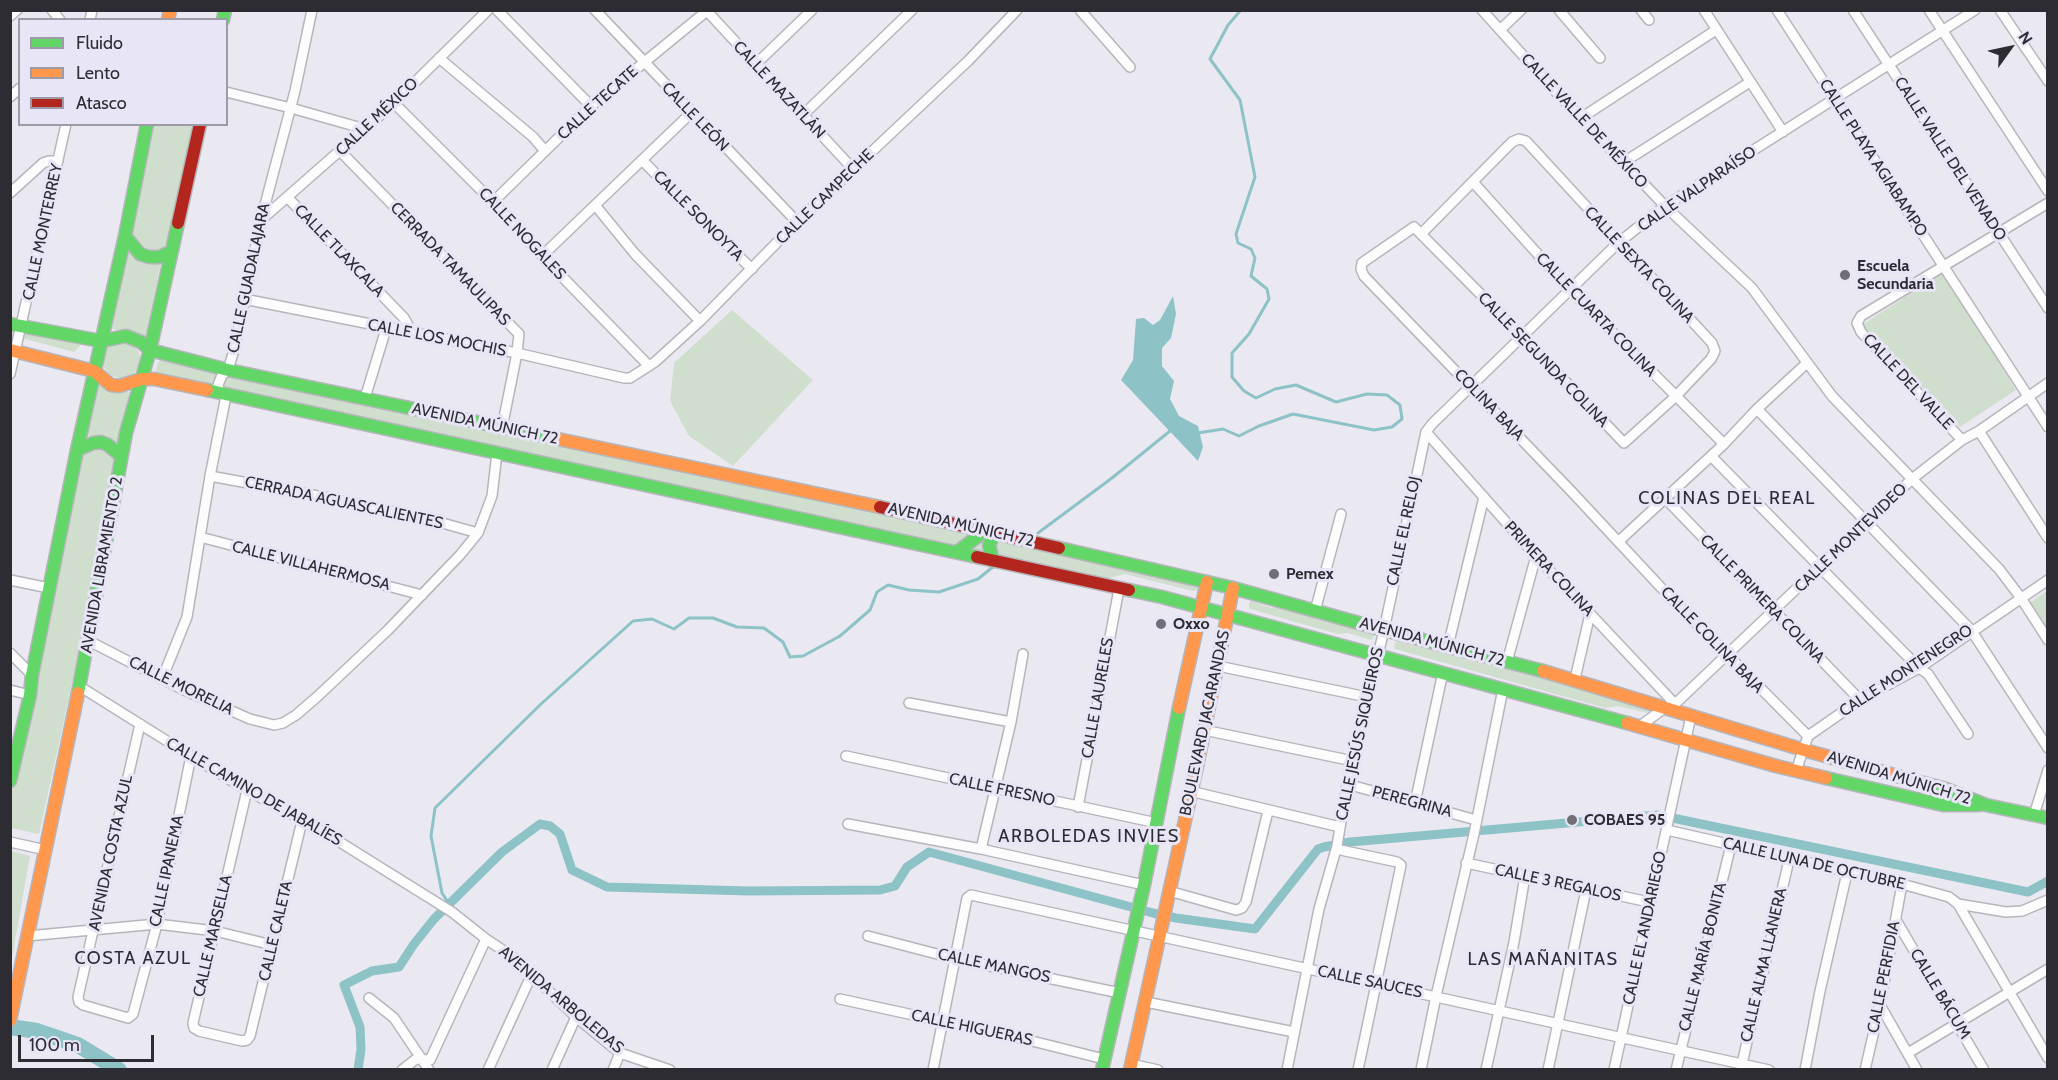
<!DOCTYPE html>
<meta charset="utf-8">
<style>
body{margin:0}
#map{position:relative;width:2058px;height:1080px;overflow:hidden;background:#eae9f2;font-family:Cabin,sans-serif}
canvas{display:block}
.frame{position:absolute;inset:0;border:12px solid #2d2c32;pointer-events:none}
.legend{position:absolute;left:18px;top:18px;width:210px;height:108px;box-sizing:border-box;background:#e7e5f6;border:2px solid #9d9ba8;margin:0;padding:8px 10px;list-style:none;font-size:18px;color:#2d2c32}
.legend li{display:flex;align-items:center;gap:12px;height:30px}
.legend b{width:30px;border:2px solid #9d9ba8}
.north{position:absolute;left:1980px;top:18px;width:60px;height:60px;-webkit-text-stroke:4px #e7e5f6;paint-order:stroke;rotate:57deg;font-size:16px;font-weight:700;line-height:24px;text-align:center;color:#2d2c32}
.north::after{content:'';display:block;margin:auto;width:21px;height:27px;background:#2d2c32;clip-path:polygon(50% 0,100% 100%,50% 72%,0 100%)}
.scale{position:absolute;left:18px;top:1035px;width:136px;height:27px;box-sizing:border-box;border:3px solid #2d2c32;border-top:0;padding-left:8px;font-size:18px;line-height:21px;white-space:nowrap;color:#2d2c32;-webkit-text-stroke:4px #e7e5f6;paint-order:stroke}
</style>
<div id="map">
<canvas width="2058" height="1080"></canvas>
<div class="frame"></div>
<ul class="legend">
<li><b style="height:8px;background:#63d668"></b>Fluido</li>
<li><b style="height:8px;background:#ff974d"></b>Lento</li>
<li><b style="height:8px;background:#b3261e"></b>Atasco</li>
</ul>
<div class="north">N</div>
<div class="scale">100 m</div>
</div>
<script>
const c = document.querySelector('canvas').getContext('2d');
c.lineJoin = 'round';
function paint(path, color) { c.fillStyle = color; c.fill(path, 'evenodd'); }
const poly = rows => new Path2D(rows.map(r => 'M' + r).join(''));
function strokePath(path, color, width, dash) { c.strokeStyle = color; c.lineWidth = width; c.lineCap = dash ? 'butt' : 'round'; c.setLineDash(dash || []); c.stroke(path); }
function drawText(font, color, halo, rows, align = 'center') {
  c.font = font + ' Cabin,sans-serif'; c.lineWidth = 6; c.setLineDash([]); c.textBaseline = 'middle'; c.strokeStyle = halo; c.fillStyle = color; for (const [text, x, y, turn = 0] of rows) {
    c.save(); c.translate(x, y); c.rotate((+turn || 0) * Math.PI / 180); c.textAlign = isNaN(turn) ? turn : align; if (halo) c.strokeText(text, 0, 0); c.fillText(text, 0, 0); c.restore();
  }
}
paint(poly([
 [150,125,192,125,171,239,163,248,157,251,147,249,134,239,130,226],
 [126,252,161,262,145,339,109,328],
 [1943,272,2016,390,1960,427,1862,325],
 [732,310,813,380,733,466,689,436,670,401,674,363],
 [10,323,77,339,80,346,74,352,11,335],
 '102 359a19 19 0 1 1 38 0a19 19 0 1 1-38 0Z',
 [163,359,1195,582,1199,587,1198,590,1193,591,1125,574,1106,579,155,373,158,362],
 [97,382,131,393,118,444,106,435,82,437],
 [103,445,115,460,108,507,80,647,39,834,11,828,11,794,21,733,77,460,91,448],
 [2047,591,2047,631,2029,603],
 [1252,601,1272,608,1278,606,1375,631,1375,635,1371,640,1348,633,1337,634,1257,611,1249,608,1249,603],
 [1396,641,1418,647,1433,646,1655,706,1648,713,1617,706,1605,708,1395,649,1394,646],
 [11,851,30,856,11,963,10,851]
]), '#d0dece');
paint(poly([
 [1173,296,1176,314,1171,338,1162,348,1162,366,1174,381,1170,399,1179,416,1198,426,1203,447,1198,461,1121,380,1133,360,1136,319,1144,318,1153,325,1160,320]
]), '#8dc2c7');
strokePath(poly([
 [1198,433,1223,429,1239,436,1259,426,1293,414,1374,430,1392,427,1402,419,1400,405,1387,395,1367,394,1336,402,1296,385,1275,389,1256,398,1244,391,1232,377,1232,353,1249,334,1269,299,1267,289,1251,276,1255,258,1251,249,1238,243,1236,234,1255,177,1240,100,1210,59,1228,25,1241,10],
 [1038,533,1112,478,1170,431,1174,431],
 [449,904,442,893,431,836,435,808,541,704,633,621,652,619,674,629,689,618,713,618,737,627,764,628,783,642,790,657,803,656,840,636,870,610,877,592,888,585,909,590,939,592,978,579,994,566]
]), '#8dc2c7', 3);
strokePath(poly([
 [358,1070,361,1049,360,1027,344,985,372,971,399,967,414,944,434,919,502,852,540,824,550,826,560,834,572,870,607,887,749,891,880,890,895,886,907,867,929,852,1153,913,1176,918,1255,929,1318,849,1324,847,1350,842,1658,815,2028,892,2048,881]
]), '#8dc2c7', 9);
strokePath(poly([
 [10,1027,37,1031,78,1045,119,1070]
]), '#8dc2c7', 16);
const street = poly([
 [52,10,60,20],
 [497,10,591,106],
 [595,10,797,222],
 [706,10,853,169],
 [1080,10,1130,67],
 [1482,10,1556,92,1665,206,1752,288,1832,396,1999,569,2021,598,2048,640],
 [1559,10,1600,58],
 [1641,10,1649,20],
 [1704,10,1783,132],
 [1777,10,2048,427],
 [1853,10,2048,308],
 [1929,10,2048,191],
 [2000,10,2048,81],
 [10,16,17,10],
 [90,20,92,10],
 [1500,30,1521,10],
 [439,58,533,137,545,151],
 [755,65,812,10],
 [226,92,291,108,365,129],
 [10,97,20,88],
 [394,103,493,202,542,256,649,366],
 [803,115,912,10],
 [1581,118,1716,30],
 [340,151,519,334,517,353,502,428],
 [642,160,703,222,752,269],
 [1624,162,1750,82],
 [1473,182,1570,290,1724,444],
 [10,193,43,163,49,161,58,161],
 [288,198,404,318,408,325,407,333],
 [493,202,591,106,708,10],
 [595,205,635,254,700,321],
 [261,220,394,103,488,10],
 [1421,234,1512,142,1519,139,1526,141,1712,343,1715,351,1711,359,1675,397,1624,443,1523,337,1414,227,1362,263,1361,269,1364,276,1572,492,1667,594,1808,736],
 [542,256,691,113],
 [244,299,517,353,624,378,630,378,655,362,700,321,797,222,968,61,1017,10],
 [10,374,66,124],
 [365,398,386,329],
 [1757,409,1971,630,2048,748],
 [1979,431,2048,538],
 [1426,432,1536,556,1675,704],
 [1962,440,1861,332,1857,323,1861,316,2048,203],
 [1711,456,1919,668,1928,674,1968,734],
 [210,476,334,499,428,519,478,533],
 [1665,498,1860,700],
 [200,537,422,595],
 [1619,541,1724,444,1757,409,1807,363],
 [10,580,49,588],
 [1315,611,1341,514],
 [89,641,184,690,250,719,274,725,283,723,296,715,318,696,388,630,460,555,478,533,492,496,497,453],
 [1448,646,1484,497],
 [10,653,32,675],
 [1507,662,1536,556],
 [1218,666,1367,697],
 [162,679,187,617,210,476,226,396,219,390,218,385,222,375,228,370,234,350,261,220,295,91,312,10],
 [1575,679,1590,614],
 [79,686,191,756,247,790,322,831,452,912,486,939,513,957,576,1017,620,1053,670,1070],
 [10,690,30,695],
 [909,703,1011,722],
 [140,724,78,997,79,1002,83,1005,128,1018,133,1014,157,924,191,756],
 [1640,726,1666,707,1675,704,1912,479,1962,440,1979,431,2048,383],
 [1204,730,1353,761],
 [846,756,1157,823],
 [1796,771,1808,736,1860,700,1919,668,2048,580],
 [1347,784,1476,820],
 [247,790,193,1023,194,1028,199,1031,242,1041,247,1040,250,1036,302,821],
 [1190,791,1340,827],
 [1415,803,1443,672],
 [1078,807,1119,589],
 [2034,815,2048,770],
 [848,824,981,849,1144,885],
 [1667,830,1902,884,1949,897,1958,904,1978,938,2048,1058],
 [10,842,46,850],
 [981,849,1011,722,1023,654],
 [1336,849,1397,862,1401,865,1358,1070],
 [1466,863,1649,902],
 [1169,891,1236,910,1242,908,1246,902,1268,811],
 [1958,904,2006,912,2022,911,2048,900],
 [1896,920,1984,1070],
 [27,936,157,924,215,931,272,945],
 [868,936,956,959,1120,993],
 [369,998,394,1018,429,1070],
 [840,999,1032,1041,1104,1059],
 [1146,1002,1294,1032],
 [1880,1005,1917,1070],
 [1908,1053,2048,969],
 [1131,1064,1158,1070],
 [1741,1068,1789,860],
 [402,1070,416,1059,430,1060,486,939],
 [488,1070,532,974],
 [552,1070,576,1017],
 [613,1070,620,1053],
 [933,1070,967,898,971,895,1769,1070],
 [1287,1070,1319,909,1337,846,1347,784,1384,630,1426,432,1432,424,1618,243,1665,206,1975,10],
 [1421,1070,1436,996,1474,834,1503,689],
 [1486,1070,1514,942,1525,876],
 [1548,1070,1586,890],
 [1614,1070,1691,716],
 [1676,1070,1731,845],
 [1805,1070,1820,991,1847,873],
 [1865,1070,1880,1005,1902,884]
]);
const fast = poly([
 [223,20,225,10],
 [125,236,140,254,149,257,160,257,172,251],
 [10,324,101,341,126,336,141,342,150,350,228,370,553,438],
 [207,390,977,557],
 [77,450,93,443,101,442,108,445,121,456],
 [1059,548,1233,588,1384,630,1543,671],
 [957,552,985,531],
 [993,561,989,545,995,533],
 [1129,590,1162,597,1627,723],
 [78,693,126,433,150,350,178,223],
 [1901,777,1946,789,1986,805,2048,818],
 [1826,778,1943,805,1979,805],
 [10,781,30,695,32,675,77,450,125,236,147,124],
 [1102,1070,1144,885,1179,708]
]);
const slow = poly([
 [168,20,170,10],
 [10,350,94,371,111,385,119,386,142,379,154,379,207,390],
 [553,438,880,507],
 [1543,671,1804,750,1901,777],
 [1179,708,1207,582],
 [1627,723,1776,766,1826,778],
 [10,1020,78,693],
 [1130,1070,1197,766,1233,588]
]);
const jam = poly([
 [178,223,200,124],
 [880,507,1059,548],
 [977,557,1129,590]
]);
strokePath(street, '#b6b5bc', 12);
strokePath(fast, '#b6b5bc', 15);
strokePath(slow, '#b6b5bc', 15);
strokePath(jam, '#b6b5bc', 15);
strokePath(street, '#fcfcfd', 9);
strokePath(fast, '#63d668', 12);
strokePath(slow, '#ff974d', 12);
strokePath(jam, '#b3261e', 12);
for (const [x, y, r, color] of [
 [1845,275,6,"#6f6e75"],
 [1274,574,6,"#6f6e75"],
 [1161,624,6,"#6f6e75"],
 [1572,820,6,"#6f6e75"]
]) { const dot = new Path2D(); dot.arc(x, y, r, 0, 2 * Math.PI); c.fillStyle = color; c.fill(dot); strokePath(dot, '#e7e5f6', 2); }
drawText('16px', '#2d2c32', '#e7e5f6', [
 ["CALLE MAZATLÁN",779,90,47],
 ["CALLE TECATE",598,103,-42],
 ["CALLE MÉXICO",377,117,-43],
 ["CALLE LEÓN",695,117,46],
 ["CALLE VALLE DE MÉXICO",1584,121,47],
 ["CALLE PLAYA AGIABAMPO",1873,158,57],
 ["CALLE VALLE DEL VENADO",1950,159,57],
 ["CALLE VALPARAÍSO",1697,189,-34],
 ["CALLE CAMPECHE",825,197,-44],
 ["CALLE SONOYTA",698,216,45],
 ["CALLE MONTERREY",43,232,-78],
 ["CALLE NOGALES",522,234,47],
 ["CALLE TLAXCALA",339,251,46],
 ["CERRADA TAMAULIPAS",450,264,46],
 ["CALLE SEXTA COLINA",1639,265,47],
 ["CALLE GUADALAJARA",249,278,-78],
 ["CALLE CUARTA COLINA",1596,315,46],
 ["CALLE LOS MOCHIS",437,338,11],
 ["CALLE SEGUNDA COLINA",1543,360,46],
 ["CALLE DEL VALLE",1908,382,47],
 ["COLINA BAJA",1489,405,46],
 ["AVENIDA MÚNICH 72",485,424,12],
 ["CERRADA AGUASCALIENTES",344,503,12],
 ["AVENIDA MÚNICH 72",961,525,13],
 ["CALLE EL RELOJ",1404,531,-78],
 ["CALLE MONTEVIDEO",1851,538,-44],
 ["AVENIDA LIBRAMIENTO 2",102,565,-80],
 ["CALLE VILLAHERMOSA",311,566,14],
 ["PRIMERA COLINA",1549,569,47],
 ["CALLE PRIMERA COLINA",1762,599,46],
 ["CALLE COLINA BAJA",1712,640,46],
 ["AVENIDA MÚNICH 72",1432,642,15],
 ["CALLE MONTENEGRO",1906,671,-33],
 ["CALLE MORELIA",181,686,26],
 ["CALLE LAURELES",1098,698,-80],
 ["BOULEVARD JACARANDAS",1205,723,-78],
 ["CALLE JESÚS SIQUEIROS",1360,734,-78],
 ["AVENIDA MÚNICH 72",1899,778,17],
 ["CALLE FRESNO",1002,790,12],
 ["CALLE CAMINO DE JABALÍES",254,792,30],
 ["PEREGRINA",1412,802,15],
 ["AVENIDA COSTA AZUL",111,853,-78],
 ["CALLE LUNA DE OCTUBRE",1814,864,13],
 ["CALLE IPANEMA",167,871,-78],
 ["CALLE 3 REGALOS",1558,883,12],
 ["CALLE EL ANDARIEGO",1645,928,-78],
 ["CALLE CALETA",276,931,-77],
 ["CALLE MARSELLA",213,936,-77],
 ["CALLE MARÍA BONITA",1703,957,-76],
 ["CALLE ALMA LLANERA",1764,965,-77],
 ["CALLE MANGOS",994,966,12],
 ["CALLE PERFIDIA",1884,977,-79],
 ["CALLE SAUCES",1370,982,12],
 ["CALLE BÁCUM",1940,994,59],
 ["AVENIDA ARBOLEDAS",561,1000,40],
 ["CALLE HIGUERAS",972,1028,12]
]);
drawText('bold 16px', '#2d2c32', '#e7e5f6', [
 ["Escuela",1857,266],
 ["Secundaria",1857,284],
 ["Pemex",1286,574],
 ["Oxxo",1173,624],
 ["COBAES 95",1584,820]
], 'left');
c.letterSpacing = '1.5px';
drawText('18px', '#2d2c32', '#e7e5f6', [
 ["COLINAS DEL REAL",1727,499],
 ["ARBOLEDAS INVIES",1089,837],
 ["COSTA AZUL",133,959],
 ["LAS MAÑANITAS",1543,960]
]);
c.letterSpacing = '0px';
</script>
